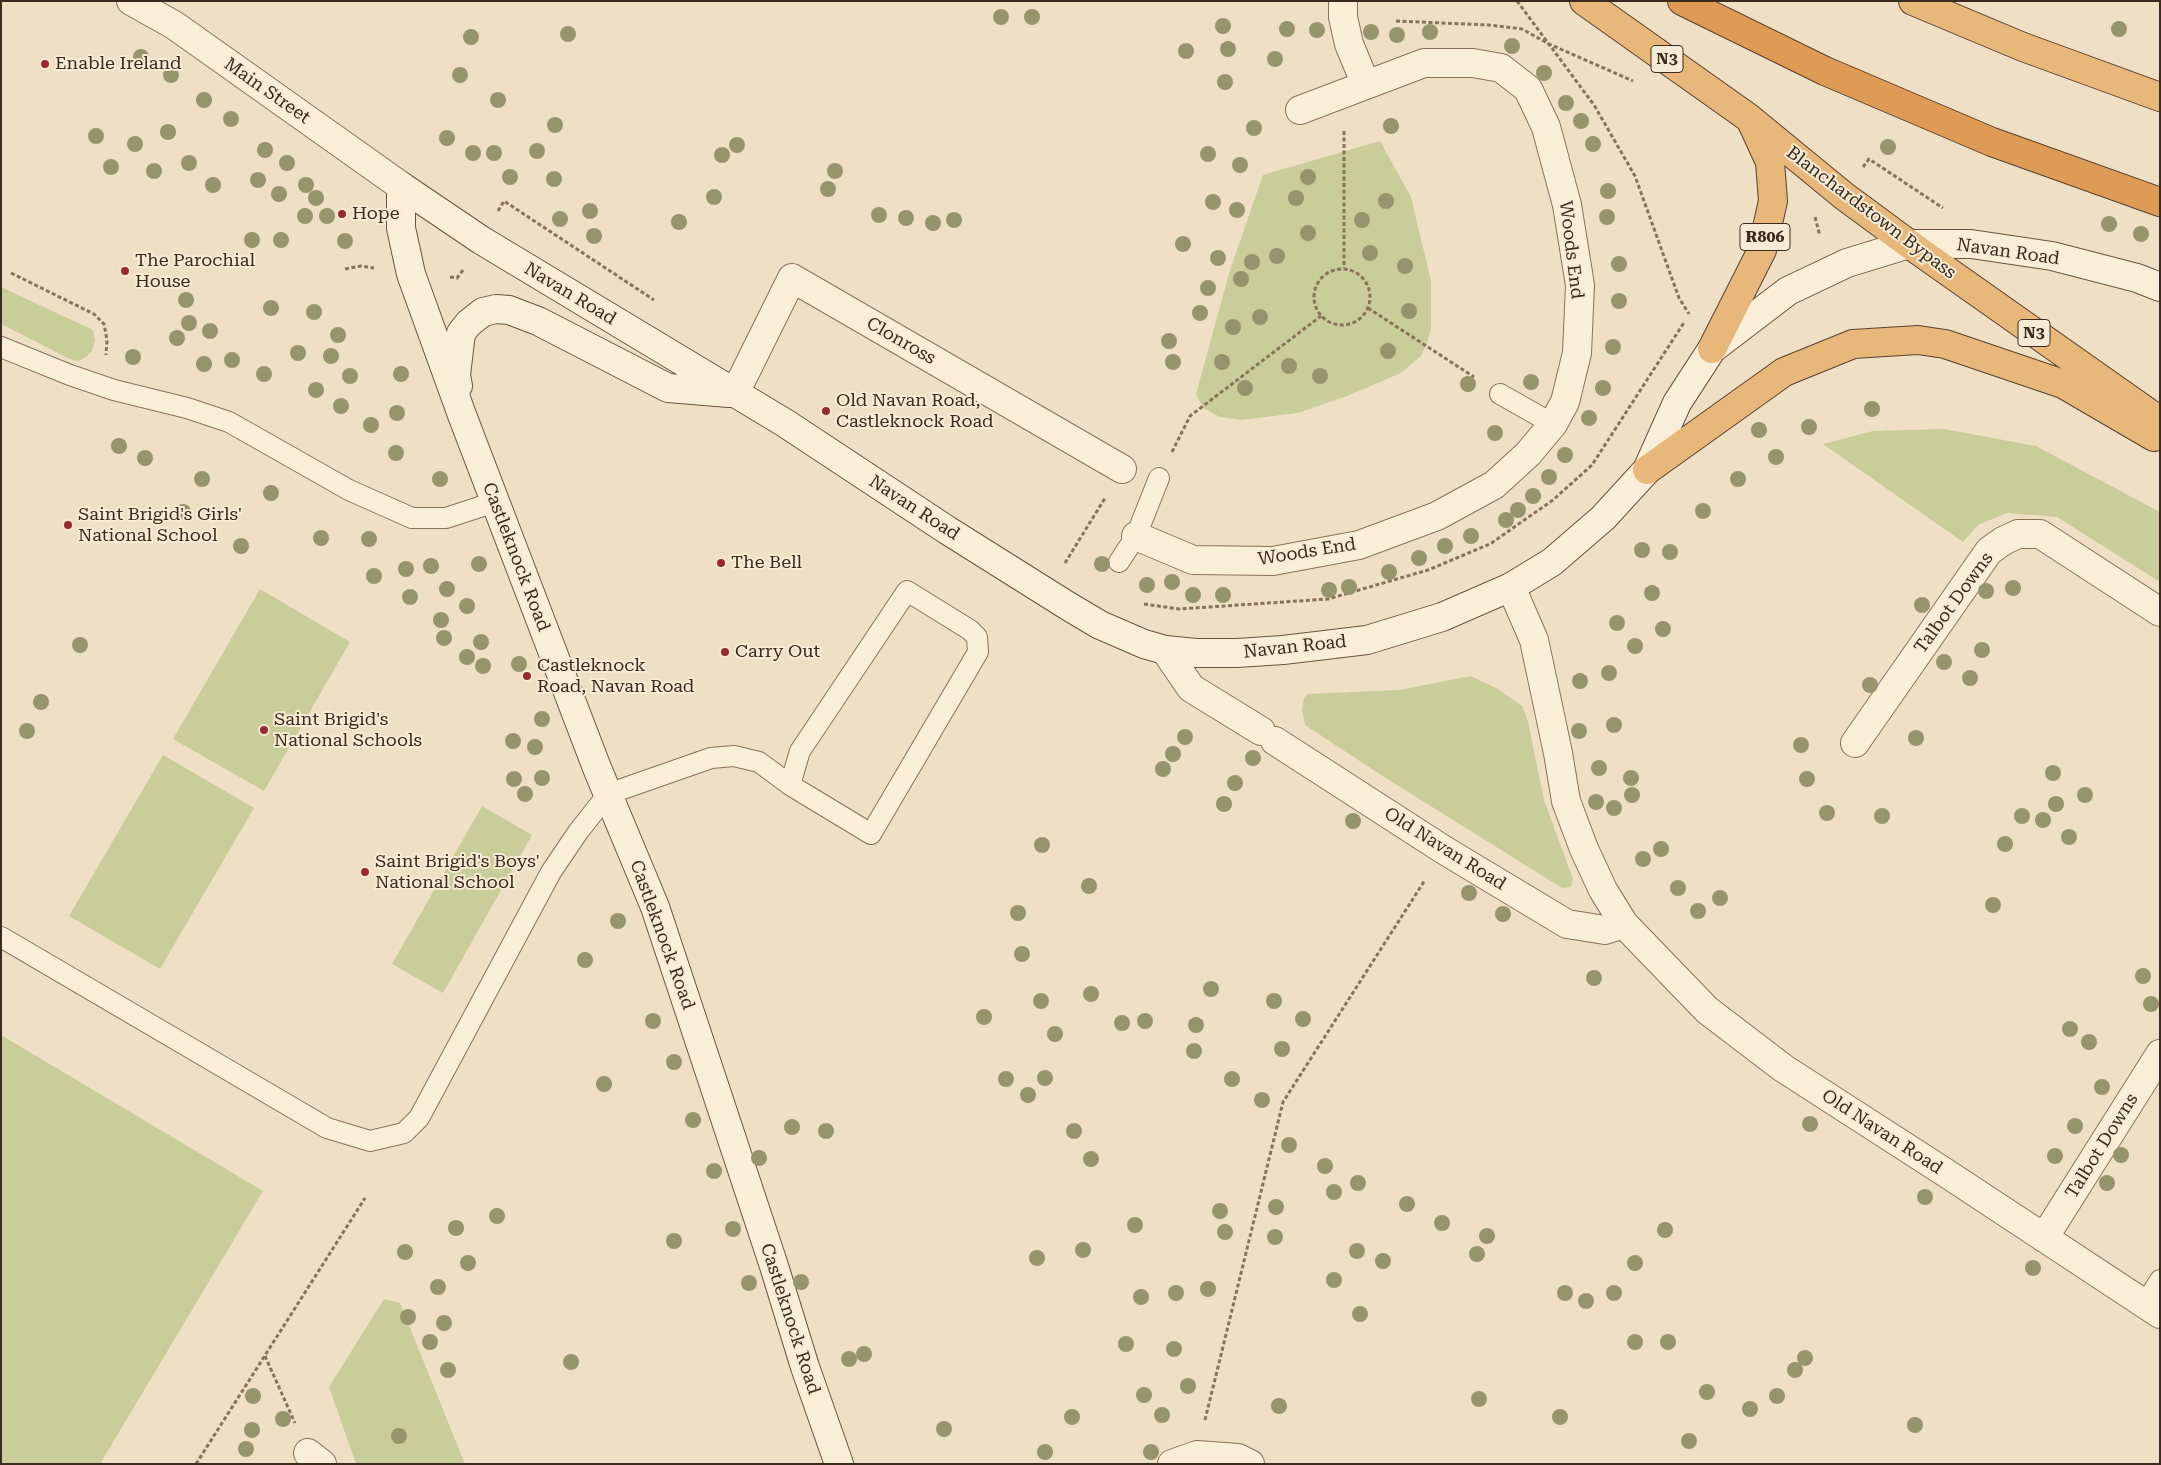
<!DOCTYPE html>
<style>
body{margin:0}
#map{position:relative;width:2161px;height:1465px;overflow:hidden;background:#efe0c5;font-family:"Roboto Serif",serif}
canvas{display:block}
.frame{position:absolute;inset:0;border:2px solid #3a2a1f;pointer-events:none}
</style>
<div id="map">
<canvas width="2161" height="1465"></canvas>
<div class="frame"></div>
</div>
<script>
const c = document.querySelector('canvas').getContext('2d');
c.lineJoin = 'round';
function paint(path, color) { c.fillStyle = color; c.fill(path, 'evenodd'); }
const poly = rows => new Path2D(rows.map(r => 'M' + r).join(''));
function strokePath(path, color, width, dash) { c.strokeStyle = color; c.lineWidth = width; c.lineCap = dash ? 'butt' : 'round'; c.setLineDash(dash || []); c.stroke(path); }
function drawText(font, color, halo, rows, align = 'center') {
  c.font = font + ' "Roboto Serif",serif'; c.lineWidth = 4; c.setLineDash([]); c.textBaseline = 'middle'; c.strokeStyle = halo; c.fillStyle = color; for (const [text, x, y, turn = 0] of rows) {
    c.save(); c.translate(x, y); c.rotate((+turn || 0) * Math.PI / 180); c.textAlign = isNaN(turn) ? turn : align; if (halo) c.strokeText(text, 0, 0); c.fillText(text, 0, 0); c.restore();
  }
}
paint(poly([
 [1380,141,1411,197,1431,281,1431,329,1427,343,1421,356,1401,373,1347,396,1298,413,1241,420,1220,417,1203,408,1196,394,1230,270,1263,175],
 [1,287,93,330,95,340,92,351,86,357,79,361,70,359,1,324],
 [1944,429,2036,446,2160,512,2160,582,2057,517,2007,513,1978,525,1963,542,1823,444,1873,431],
 [260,589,350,642,264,791,173,739],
 [1471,676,1498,689,1522,706,1528,721,1544,800,1573,879,1571,887,1562,888,1381,775,1305,725,1302,710,1304,698,1308,694,1399,690],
 [163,755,254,808,160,969,69,916],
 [482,806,532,835,443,993,392,964],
 [1,1035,263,1191,100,1464,1,1464],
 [384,1299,400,1303,465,1464,356,1464,329,1387]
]), '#c9cd99');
const service = poly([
 [1,347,70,375,114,390,187,408,229,422,349,490,412,518,446,518,495,502],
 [1500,394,1553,424],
 [1119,562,1136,536,1159,478],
 [1,937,327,1128,370,1141,404,1133,419,1118,551,872,578,832,608,794,711,758,734,756,759,762,790,785,871,834,978,652,977,637,970,630,907,591,800,751,790,785],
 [2145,1304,2160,1280]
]);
const minor = poly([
 [1343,1,1343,17,1349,44,1366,85],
 [735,393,792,278,1122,469],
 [1136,536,1193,560,1273,561,1359,545,1437,516,1494,485,1528,454,1553,424,1565,402,1577,353,1580,285,1567,205,1546,127,1528,89,1501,68,1473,63,1424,63,1300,110],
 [1511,587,1534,640,1558,753,1566,801,1584,849,1603,890,1624,924,1707,1010,1783,1068,1949,1175,2160,1314],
 [1165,650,1191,688,1261,731],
 [1275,741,1444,850,1567,924,1605,930,1624,924],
 [1855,743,1989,551,2003,541,2018,534,2040,534,2160,612],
 [2044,1238,2160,1054],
 [308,1453,322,1464],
 [1172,1464,1197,1455,1238,1458,1250,1464]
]);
const tertiary = poly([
 [131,1,174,25,401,186]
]);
const secondary = poly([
 [401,186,481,240,785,423,947,530,1068,606,1100,625,1144,644,1165,650,1196,653,1237,653,1283,650,1367,640,1442,617,1511,587,1552,562,1603,518,1647,470,1677,403,1712,349,1788,291,1847,263,1909,244,1971,244,2052,256,2137,278,2160,287],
 [401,186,401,228,411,274,462,415,597,768,655,907,774,1266,805,1367,839,1464],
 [458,386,456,375,461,333,469,323,483,312,496,309,509,310,538,321,668,388,729,393]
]);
const trunk = poly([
 [1584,1,1749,118,1844,196,1909,244,2160,421],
 [1913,1,2023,47,2160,97],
 [1712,349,1762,250,1773,201,1770,162,1752,123],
 [1647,470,1784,372,1853,344,1918,340,1945,344,2063,384,2154,437]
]);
const motorway = poly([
 [1682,1,1825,71,1992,142,2160,202]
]);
strokePath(service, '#8a715b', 22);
strokePath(minor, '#8a715b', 30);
strokePath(tertiary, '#8a715b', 30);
strokePath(secondary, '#6c523e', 30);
strokePath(trunk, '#58402f', 30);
strokePath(motorway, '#58402f', 30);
strokePath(poly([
 [1517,1,1594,105,1635,176,1679,298,1689,314],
 [1396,21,1489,25,1522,29,1549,44,1633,81],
 [1344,131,1344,268],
 [1863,167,1869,159,1943,208],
 [498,211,504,201,654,300],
 [1815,217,1820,236],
 '1314 297a28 28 0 1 1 56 0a28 28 0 1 1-56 0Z',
 [345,269,361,266,374,268],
 [11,273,94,314,104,324,107,340,106,355],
 [450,277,457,278,463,270],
 [1368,308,1474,377],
 [1172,452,1190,416,1321,316],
 [1065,563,1105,498],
 [1144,604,1179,609,1328,599,1428,570,1490,544,1553,500,1592,465,1685,321],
 [265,1356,295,1423],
 [1205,1420,1283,1102,1425,880],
 [196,1464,365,1198]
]), '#8a715b', 3, [4, 2.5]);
strokePath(service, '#f9eed8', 20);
strokePath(minor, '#f9eed8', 28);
strokePath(tertiary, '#f9eed8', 28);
strokePath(secondary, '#f9eed8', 28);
strokePath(trunk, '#e8b77a', 28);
strokePath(motorway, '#de9b56', 28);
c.fillStyle = '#95946d';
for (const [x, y] of [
 [1001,17],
 [1032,17],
 [1223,26],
 [1287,29],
 [2119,29],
 [1317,30],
 [1371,32],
 [1430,32],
 [568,34],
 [1397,35],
 [471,37],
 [1512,46],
 [1228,49],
 [1186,51],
 [141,57],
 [1275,59],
 [1544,73],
 [171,75],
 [460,75],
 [1225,82],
 [204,100],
 [498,100],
 [1566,103],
 [231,119],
 [1581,121],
 [555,125],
 [1391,126],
 [1254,128],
 [168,132],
 [96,136],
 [447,138],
 [135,144],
 [1593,144],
 [737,145],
 [1888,147],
 [265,150],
 [537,151],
 [473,153],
 [494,153],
 [1208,154],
 [722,155],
 [189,163],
 [287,163],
 [1240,165],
 [111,167],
 [154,171],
 [835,171],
 [510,177],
 [1308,177],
 [554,179],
 [258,180],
 [213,185],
 [306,185],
 [828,189],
 [1608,191],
 [279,194],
 [714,197],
 [316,198],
 [1296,198],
 [1386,201],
 [1213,202],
 [1237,210],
 [590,211],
 [879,215],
 [305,216],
 [327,216],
 [1607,217],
 [906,218],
 [560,219],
 [954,220],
 [1362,220],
 [679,222],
 [933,223],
 [2109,224],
 [1308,233],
 [2141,234],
 [594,236],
 [252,240],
 [281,240],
 [345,241],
 [1183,244],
 [1370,253],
 [1277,256],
 [1218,258],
 [1252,262],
 [1619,264],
 [1405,266],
 [1241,279],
 [1208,288],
 [186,300],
 [1619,301],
 [271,308],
 [1409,311],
 [314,312],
 [1200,313],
 [1260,317],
 [189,323],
 [1233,327],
 [210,331],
 [338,335],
 [177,338],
 [1169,341],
 [1613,347],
 [1388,351],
 [298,353],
 [331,356],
 [133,357],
 [232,360],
 [1173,362],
 [1222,362],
 [204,364],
 [1289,366],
 [264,374],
 [401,374],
 [350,376],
 [1320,376],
 [1531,382],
 [1468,384],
 [1245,388],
 [1603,388],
 [316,390],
 [341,406],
 [1872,409],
 [397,413],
 [1589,418],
 [371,425],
 [1809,427],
 [1759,430],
 [1495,433],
 [119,446],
 [396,453],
 [1565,455],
 [1776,457],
 [145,458],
 [1549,477],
 [202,479],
 [440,479],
 [1738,479],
 [271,493],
 [1533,496],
 [1518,510],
 [1703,511],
 [183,512],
 [1506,520],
 [1471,536],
 [321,538],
 [369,539],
 [241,546],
 [1445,546],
 [1642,550],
 [1670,552],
 [1419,558],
 [479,564],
 [1102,564],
 [431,566],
 [406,569],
 [1389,572],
 [374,576],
 [1172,582],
 [1147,585],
 [1349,587],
 [2013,588],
 [447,589],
 [1329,590],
 [1986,591],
 [1652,593],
 [1193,595],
 [1223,595],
 [410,597],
 [1922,605],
 [467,606],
 [441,620],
 [1617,623],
 [1663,629],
 [444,638],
 [481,642],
 [80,645],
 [1635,646],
 [1982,650],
 [467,657],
 [1944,662],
 [519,664],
 [483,666],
 [1609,673],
 [1970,678],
 [1580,681],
 [1870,685],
 [41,702],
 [542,719],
 [1614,725],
 [27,731],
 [1579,731],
 [1185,737],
 [1916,738],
 [513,741],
 [1801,745],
 [535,747],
 [1173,754],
 [1253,758],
 [1599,768],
 [1163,769],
 [2053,773],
 [542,778],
 [1631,778],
 [514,779],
 [1807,779],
 [1235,783],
 [525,794],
 [1632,795],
 [2085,795],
 [1596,802],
 [1224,804],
 [2056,804],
 [1614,808],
 [1827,813],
 [1882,816],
 [2022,816],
 [2043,820],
 [1353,821],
 [2069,837],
 [2005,844],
 [1042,845],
 [1661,849],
 [1643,859],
 [1089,886],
 [1678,888],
 [1469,893],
 [1720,898],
 [1993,905],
 [1698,911],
 [1018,913],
 [1503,914],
 [618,921],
 [1022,954],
 [585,960],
 [2143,976],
 [1594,978],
 [1211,989],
 [1091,994],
 [1041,1001],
 [1274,1001],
 [2151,1004],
 [984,1017],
 [1303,1019],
 [653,1021],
 [1145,1021],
 [1122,1023],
 [1196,1025],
 [2070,1029],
 [1055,1034],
 [2089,1042],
 [1282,1049],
 [1194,1051],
 [674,1062],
 [1045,1078],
 [1006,1079],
 [1232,1079],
 [604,1084],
 [2102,1087],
 [1028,1095],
 [1262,1100],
 [693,1120],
 [1810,1124],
 [2075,1126],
 [792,1127],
 [826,1131],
 [1074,1131],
 [1289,1145],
 [2121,1155],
 [2055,1156],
 [759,1158],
 [1091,1159],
 [1325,1166],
 [714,1171],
 [1358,1183],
 [2107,1183],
 [1334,1192],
 [1925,1197],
 [1407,1204],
 [1276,1207],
 [1220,1211],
 [497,1216],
 [1442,1223],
 [1135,1225],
 [456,1228],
 [733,1229],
 [1665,1230],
 [1225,1232],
 [1487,1236],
 [1275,1237],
 [674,1241],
 [1083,1250],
 [1357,1251],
 [405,1252],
 [1477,1254],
 [1037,1258],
 [1383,1261],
 [468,1263],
 [1635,1263],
 [2033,1268],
 [1334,1280],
 [801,1282],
 [749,1283],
 [438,1287],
 [1208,1289],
 [1176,1293],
 [1565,1293],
 [1614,1293],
 [1141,1297],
 [1586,1301],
 [1360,1314],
 [408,1317],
 [444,1323],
 [430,1342],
 [1635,1342],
 [1668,1342],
 [1126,1344],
 [1174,1349],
 [864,1354],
 [1805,1358],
 [849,1359],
 [571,1362],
 [448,1370],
 [1795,1370],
 [1188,1386],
 [1707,1392],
 [1144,1395],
 [253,1396],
 [1777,1396],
 [1479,1399],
 [1279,1406],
 [1750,1409],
 [1162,1415],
 [1072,1417],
 [1560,1417],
 [283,1419],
 [1915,1425],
 [944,1429],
 [252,1430],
 [399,1436],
 [1689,1441],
 [246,1449],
 [1045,1452],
 [1151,1452]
]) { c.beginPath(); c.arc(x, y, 8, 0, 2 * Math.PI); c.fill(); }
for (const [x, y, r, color] of [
 [45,64,5,"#992a31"],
 [342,214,5,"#992a31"],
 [125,271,5,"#992a31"],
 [826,411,5,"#992a31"],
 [68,525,5,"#992a31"],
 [721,563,5,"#992a31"],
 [725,652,5,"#992a31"],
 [527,676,5,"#992a31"],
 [264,730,5,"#992a31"],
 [365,872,5,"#992a31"]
]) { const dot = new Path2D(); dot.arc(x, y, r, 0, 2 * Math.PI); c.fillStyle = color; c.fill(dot); strokePath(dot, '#f6ebd5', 2); }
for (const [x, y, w] of [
 [1667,59,32],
 [1765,237,50],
 [2034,333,32]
]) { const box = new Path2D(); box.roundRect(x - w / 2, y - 13.5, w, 27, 4); c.fillStyle = '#f6ebd5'; c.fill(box); strokePath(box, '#3a2a1f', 1); }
drawText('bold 16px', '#3a2a1f', null, [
 ["N3",1667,59],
 ["R806",1765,237],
 ["N3",2034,333]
]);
drawText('18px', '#3a2a1f', '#f6ebd5', [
 ["Enable Ireland",55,64],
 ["Hope",352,214],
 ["The Parochial",135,261],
 ["House",135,282],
 ["Old Navan Road,",836,401],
 ["Castleknock Road",836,422],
 ["Saint Brigid's Girls'",78,515],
 ["National School",78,536],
 ["The Bell",731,563],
 ["Carry Out",735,652],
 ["Castleknock",537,666],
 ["Road, Navan Road",537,687],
 ["Saint Brigid's",274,720],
 ["National Schools",274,741],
 ["Saint Brigid's Boys'",375,862],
 ["National School",375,883]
], 'left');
drawText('18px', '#3a2a1f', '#f6ebd5', [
 ["Main Street",267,91,35],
 ["Blanchardstown Bypass",1871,213,37],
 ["Woods End",1571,250,83],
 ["Navan Road",2008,252,8],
 ["Navan Road",570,294,31],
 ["Clonross",901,341,30],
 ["Navan Road",914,508,33],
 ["Woods End",1307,552,-9],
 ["Castleknock Road",516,557,69],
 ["Talbot Downs",1954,603,-54],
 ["Navan Road",1295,647,-6],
 ["Old Navan Road",1445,849,32],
 ["Castleknock Road",662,935,70],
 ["Old Navan Road",1882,1132,33],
 ["Talbot Downs",2102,1146,-58],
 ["Castleknock Road",790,1319,72]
]);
</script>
